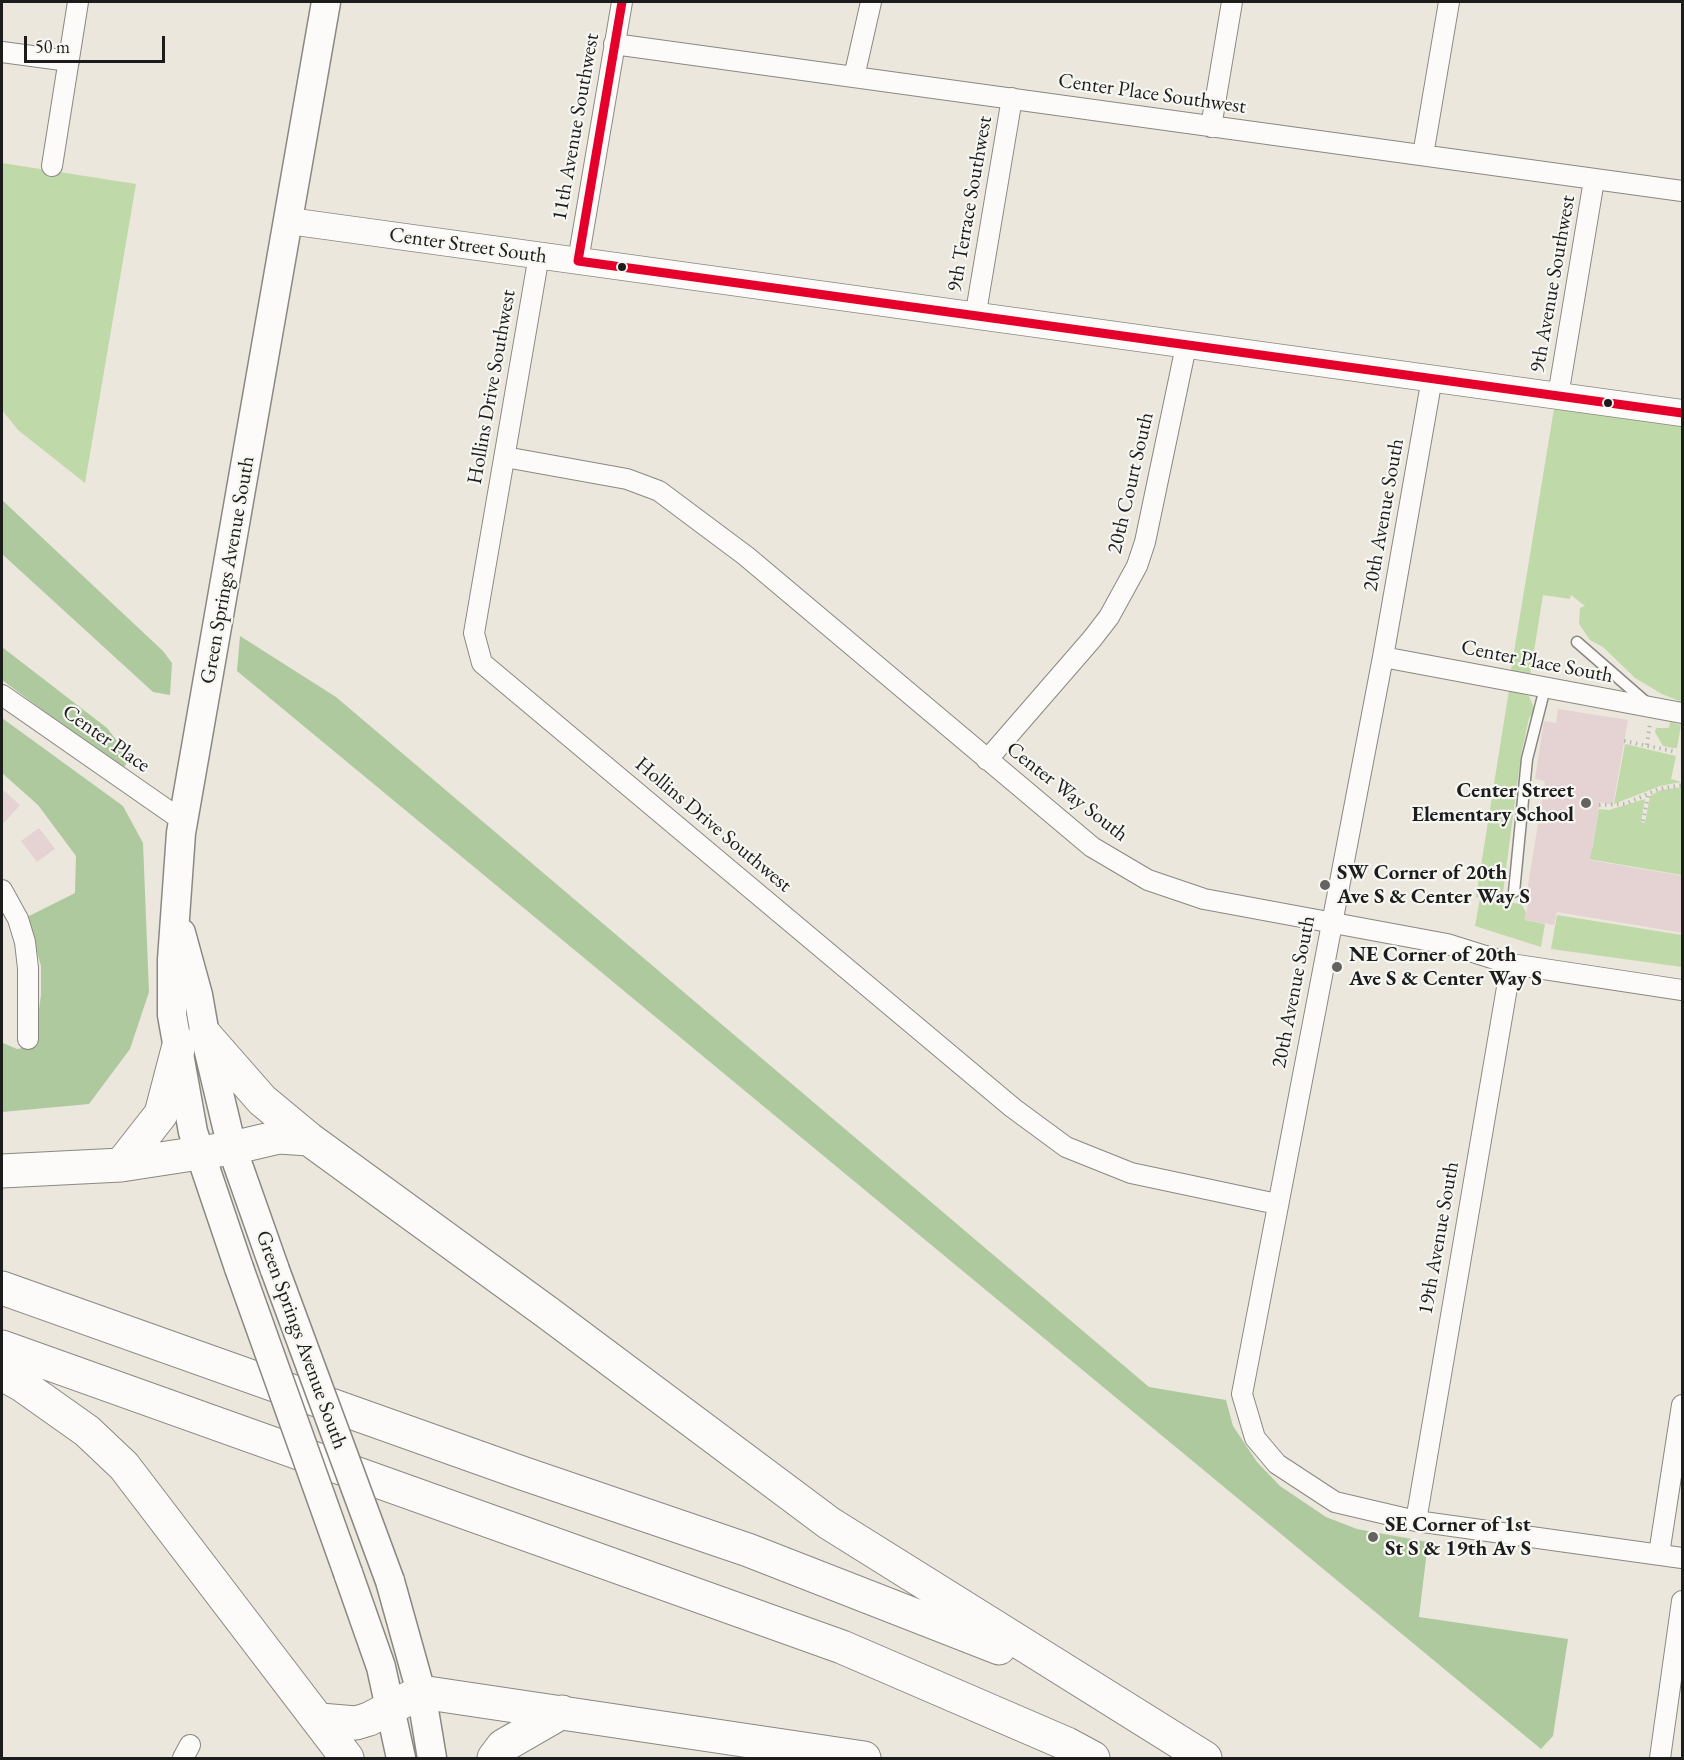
<!DOCTYPE html>
<style>
body{margin:0}
#map{position:relative;width:1684px;height:1760px;overflow:hidden;background:#ebe7dc;font-family:"EB Garamond",serif}
canvas{display:block}
.frame{position:absolute;inset:0;border:3px solid #1c1c1c;pointer-events:none}
.scale{position:absolute;left:24px;top:36px;width:141px;height:27px;box-sizing:border-box;border:3px solid #1c1c1c;border-top:0;padding-left:8px;font-size:18px;line-height:21px;white-space:nowrap;color:#1c1c1c;-webkit-text-stroke:4px #f6f6f2;paint-order:stroke}
</style>
<div id="map">
<canvas width="1684" height="1760"></canvas>
<div class="frame"></div>
<div class="scale">50 m</div>
</div>
<script>
const c = document.querySelector('canvas').getContext('2d');
c.lineJoin = 'round';
function paint(path, color) { c.fillStyle = color; c.fill(path, 'evenodd'); }
const poly = rows => new Path2D(rows.map(r => 'M' + r).join(''));
function strokePath(path, color, width, dash) { c.strokeStyle = color; c.lineWidth = width; c.lineCap = dash ? 'butt' : 'round'; c.setLineDash(dash || []); c.stroke(path); }
function drawText(font, color, halo, rows, align = 'center') {
  c.font = font + ' "EB Garamond",serif'; c.lineWidth = 4.5; c.setLineDash([]); c.textBaseline = 'middle'; c.strokeStyle = halo; c.fillStyle = color; for (const [text, x, y, turn = 0] of rows) {
    c.save(); c.translate(x, y); c.rotate((+turn || 0) * Math.PI / 180); c.textAlign = isNaN(turn) ? turn : align; if (halo) c.strokeText(text, 0, 0); c.fillText(text, 0, 0); c.restore();
  }
}
paint(poly([
 [2,163,136,184,85,483,18,430,2,410],
 [1554,409,1682,425,1682,702,1662,694,1635,678,1603,647,1590,640,1579,624,1580,608,1585,606,1571,595,1570,599,1543,595,1529,682,1510,676],
 [1509,690,1529,696,1535,710,1529,718,1521,755,1502,900,1489,899,1521,904,1526,912,1525,920,1545,924,1541,947,1475,926,1480,898,1476,897],
 [1670,722,1681,725,1677,748,1673,748,1663,746,1655,732,1656,728,1669,728],
 [1625,744,1676,756,1671,779,1681,782,1660,786,1614,804],
 [1682,787,1682,875,1571,856,1592,850,1599,809,1609,810,1645,799,1641,822,1645,823,1650,796,1661,790],
 [1557,915,1682,935,1682,967,1551,949]
]), '#c0d9a8');
paint(poly([
 [2,500,163,651,172,663,170,695,153,692,2,554],
 [240,636,336,697,1149,1387,1226,1400,1233,1426,1257,1462,1280,1486,1326,1517,1357,1529,1428,1542,1419,1617,1568,1639,1553,1736,1541,1749,237,671],
 [2,647,107,728,124,750,126,765,121,768,2,680],
 [2,718,123,806,143,843,149,992,130,1049,89,1104,2,1112,2,1028,3,1043,17,1049,34,1046,41,995,41,966,27,917,75,893,76,856,38,805,2,773]
]), '#afc99e');
paint(poly([
 [1558,709,1628,720,1613,805,1600,802,1590,860,1683,876,1683,933,1557,912,1554,925,1525,920,1528,904,1525,904,1545,781,1535,779,1544,721,1556,723],
 [2,789,20,805,2,825],
 [39,828,55,849,37,862,21,841]
]), '#e5d3d3');
const service = poly([
 [1577,642,1647,703],
 [1514,892,1527,759,1545,688]
]);
const minor = poly([
 [614,44,1682,191],
 [2,52,69,61],
 [854,77,871,2],
 [1211,127,1232,2],
 [1423,155,1449,2],
 [52,166,78,2],
 [539,255,474,633,482,663,1013,1108,1066,1147,1131,1173,1277,1204],
 [578,261,622,2],
 [975,318,1012,98],
 [1432,378,1383,657,1242,1394,1255,1438,1277,1464,1335,1502,1416,1521,1682,1558],
 [1558,396,1594,180],
 [505,457,627,479,659,491,746,556,1092,847,1148,880,1204,899,1447,944,1511,964,1682,990],
 [1383,657,1682,713],
 [2,695,183,821],
 [987,760,1092,639,1109,617,1137,566,1145,542,1186,346],
 [2,890,18,919,25,942,28,968,28,1039],
 [1416,1521,1511,964],
 [1659,1554,1682,1405],
 [183,1758,190,1745],
 [1660,1758,1682,1601]
]);
const tertiary = poly([
 [289,221,1682,413]
]);
const secondary = poly([
 [181,933,198,995,205,1035,232,1148,275,1270],
 [239,1268,193,1132,172,1015,172,960,181,833,326,2],
 [348,1573,381,1667,401,1758],
 [390,1581,421,1692,432,1758]
]);
const motorway = poly([
 [205,1035,262,1100,309,1139,548,1313,829,1523,1205,1758],
 [121,1165,161,1114,178,1049],
 [2,1171,121,1165,232,1148,279,1137,309,1139],
 [2,1288,522,1473,748,1550,999,1648],
 [2,1347,842,1647,1067,1744,1093,1758],
 [2,1374,22,1385,87,1431,124,1466,347,1758],
 [320,1720,356,1723,369,1719,421,1692,864,1758],
 [494,1758,503,1746,562,1712]
]);
strokePath(service, '#8a8882', 13);
strokePath(minor, '#8a8882', 22);
strokePath(tertiary, '#8a8882', 28);
strokePath(secondary, '#8a8882', 31);
strokePath(motorway, '#8a8882', 35);
strokePath(poly([
 [1624,741,1677,752],
 [1647,745,1650,723],
 [1599,805,1625,804,1659,789,1682,785],
 [1643,821,1648,796]
]), '#b9b8b7', 4, [1.5, 4.5]);
strokePath(service, '#fcfbfa', 10);
strokePath(minor, '#fcfbfa', 20);
strokePath(tertiary, '#fcfbfa', 26);
strokePath(secondary, '#fcfbfa', 28);
strokePath(motorway, '#fcfbfa', 33);
const secondaryBridge = poly([
 [239,1268,348,1573],
 [275,1270,390,1581]
]);
strokePath(secondaryBridge, '#8a8882', 31, []);
strokePath(secondaryBridge, '#fcfbfa', 28);
strokePath(poly([
 [622,2,578,261,1682,413]
]), '#e4002b', 9);
for (const [x, y, r, color] of [
 [622,267,5,"#1c1c1c"],
 [1608,403,5,"#1c1c1c"],
 [1586,803,6,"#64635f"],
 [1325,885,6,"#64635f"],
 [1337,967,6,"#64635f"],
 [1373,1537,6,"#64635f"]
]) { const dot = new Path2D(); dot.arc(x, y, r, 0, 2 * Math.PI); c.fillStyle = color; c.fill(dot); strokePath(dot, '#f6f6f2', 2); }
drawText('21px', '#1c1c1c', '#f6f6f2', [
 ["Center Place Southwest",1152,94,8],
 ["11th Avenue Southwest",576,127,-80],
 ["9th Terrace Southwest",970,204,-80],
 ["Center Street South",468,246,8],
 ["9th Avenue Southwest",1553,284,-80],
 ["Hollins Drive Southwest",492,387,-80],
 ["20th Court South",1131,483,-77],
 ["20th Avenue South",1384,515,-80],
 ["Green Springs Avenue South",228,570,-80],
 ["Center Place South",1537,662,11],
 ["Center Place",106,739,35],
 ["Center Way South",1067,792,38],
 ["Hollins Drive Southwest",713,825,40],
 ["20th Avenue South",1294,992,-79],
 ["19th Avenue South",1439,1238,-80],
 ["Green Springs Avenue South",301,1340,70]
]);
drawText('bold 21px', '#1c1c1c', '#f6f6f2', [
 ["Center Street",1574,791,"right"],
 ["Elementary School",1574,815,"right"],
 ["SW Corner of 20th",1337,873],
 ["Ave S & Center Way S",1337,897],
 ["NE Corner of 20th",1349,955],
 ["Ave S & Center Way S",1349,979],
 ["SE Corner of 1st",1385,1525],
 ["St S & 19th Av S",1385,1549]
], 'left');
</script>
